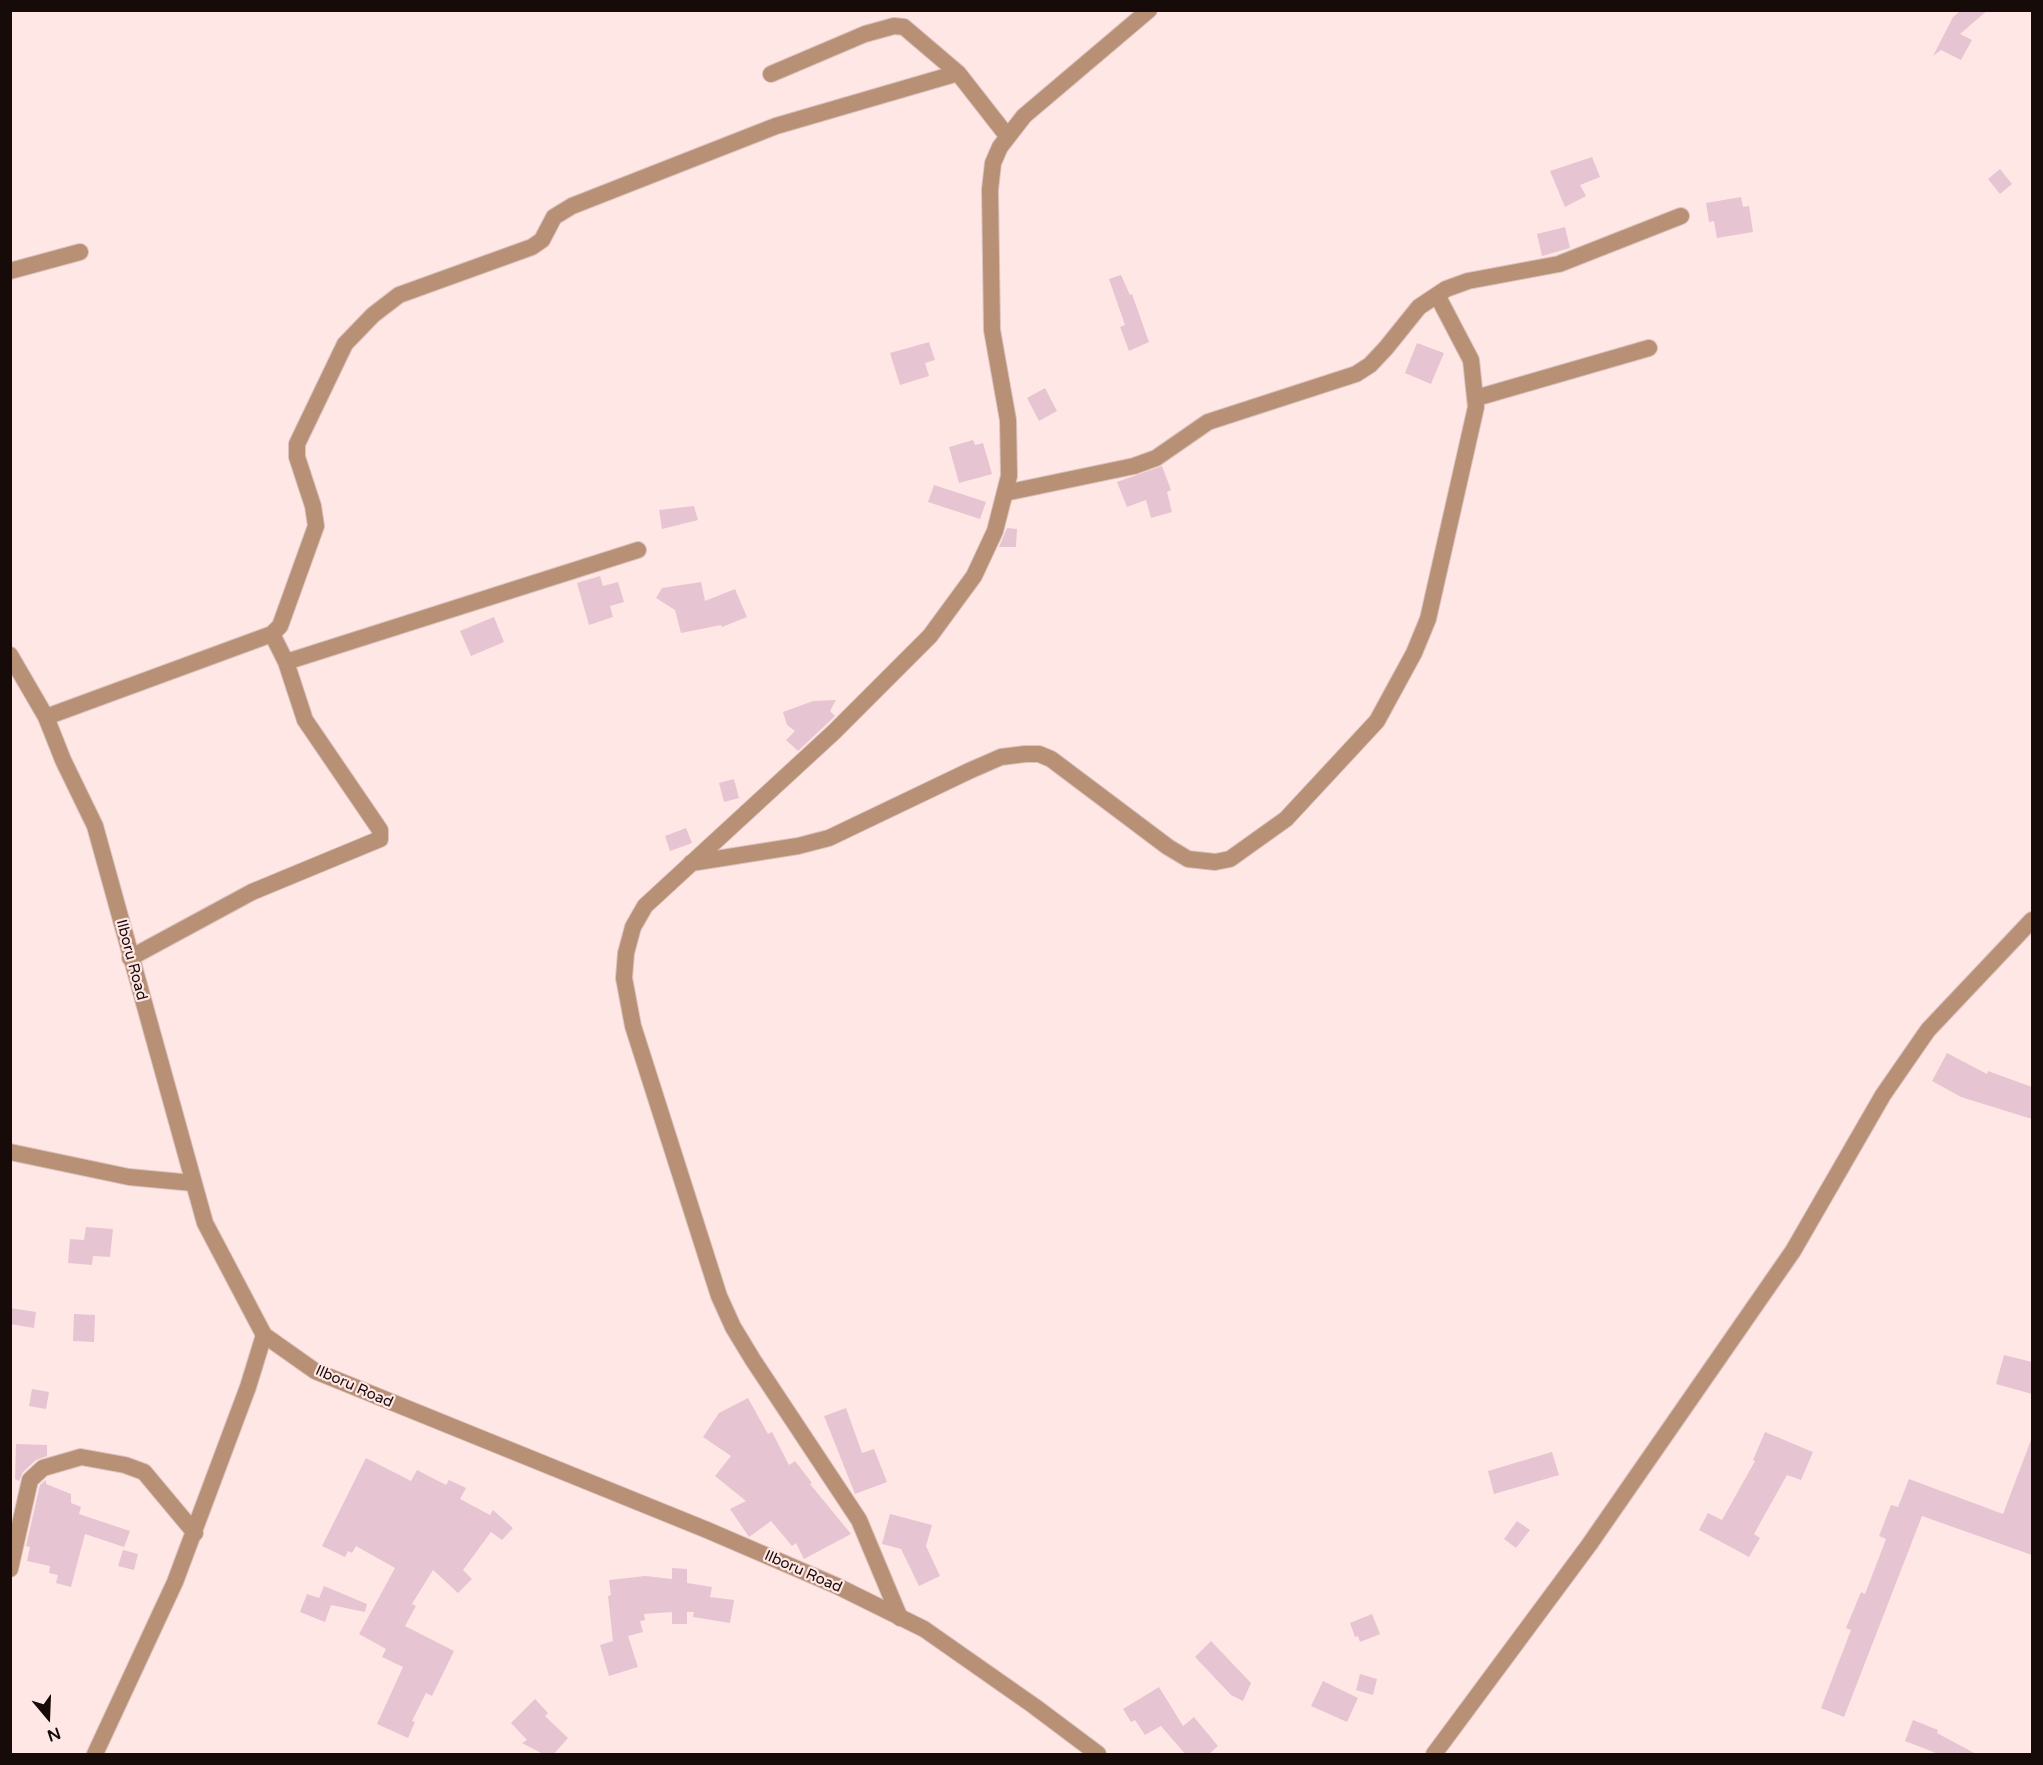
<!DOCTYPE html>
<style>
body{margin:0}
#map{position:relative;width:2043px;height:1765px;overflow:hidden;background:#ffe7e5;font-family:"Varela Round",sans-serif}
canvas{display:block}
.frame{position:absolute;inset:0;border:12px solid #170b0a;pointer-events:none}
.north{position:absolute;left:18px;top:1687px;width:60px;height:60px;-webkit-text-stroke:4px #ffe7e5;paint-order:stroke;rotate:161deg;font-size:16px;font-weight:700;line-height:24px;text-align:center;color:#170b0a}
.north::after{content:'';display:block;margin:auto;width:21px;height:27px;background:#170b0a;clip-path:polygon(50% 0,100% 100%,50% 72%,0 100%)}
</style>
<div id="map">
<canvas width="2043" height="1765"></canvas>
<div class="frame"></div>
<div class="north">N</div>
</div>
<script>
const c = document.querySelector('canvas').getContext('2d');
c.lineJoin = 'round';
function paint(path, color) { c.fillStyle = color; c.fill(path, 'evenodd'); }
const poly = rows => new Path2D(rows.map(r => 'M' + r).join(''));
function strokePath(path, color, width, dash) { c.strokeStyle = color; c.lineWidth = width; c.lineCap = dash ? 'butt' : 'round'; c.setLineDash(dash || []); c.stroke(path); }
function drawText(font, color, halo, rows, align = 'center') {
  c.font = font + ' "Varela Round",sans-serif'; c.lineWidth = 4.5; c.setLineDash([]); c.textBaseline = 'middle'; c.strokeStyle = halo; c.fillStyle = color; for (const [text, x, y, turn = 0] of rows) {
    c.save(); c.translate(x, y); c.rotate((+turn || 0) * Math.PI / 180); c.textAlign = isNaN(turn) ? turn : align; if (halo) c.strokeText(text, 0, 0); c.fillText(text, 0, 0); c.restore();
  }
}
paint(poly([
 [1961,10,1988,10,1960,34,1972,40,1961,60,1941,50,1933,56,1953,17],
 [1592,157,1600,177,1580,185,1586,196,1565,207,1550,171],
 [2000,169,2012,184,2000,194,1988,179],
 [1741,197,1743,207,1749,206,1753,232,1717,238,1714,221,1709,222,1706,203],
 [1565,227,1570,248,1542,256,1537,234],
 [1121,275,1130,295,1132,294,1149,342,1129,351,1120,327,1125,325,1109,279],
 [929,342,935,360,925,363,929,376,900,385,890,353],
 [1417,343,1444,353,1431,384,1405,373],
 [1045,388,1057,411,1039,421,1027,398],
 [973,440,975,445,983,443,992,474,959,483,949,447],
 [1162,466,1171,490,1167,492,1172,512,1151,518,1146,500,1127,507,1117,482],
 [934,485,986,502,980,519,928,502],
 [694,506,698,520,662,529,659,510],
 [1007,528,1017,529,1016,547,999,547],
 [600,576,603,586,618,582,624,602,610,606,613,617,589,625,577,583],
 [701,582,705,601,735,589,747,617,722,627,721,625,681,633,675,610,656,598,662,588],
 [494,617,504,642,471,656,460,631],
 [836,700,830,711,835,716,798,751,786,740,795,731,787,725,783,712,813,701],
 [734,779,739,798,724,802,719,783],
 [686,828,692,843,670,851,665,836],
 [1947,1053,1987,1074,1988,1071,2032,1087,2032,1119,1961,1097,1932,1081],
 [86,1227,113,1229,110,1257,93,1256,92,1265,68,1263,70,1239,84,1240],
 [10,1308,36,1312,34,1328,10,1324],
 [74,1314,95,1315,94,1342,73,1341],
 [2004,1355,2032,1362,2032,1394,1996,1384],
 [32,1389,49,1392,46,1409,29,1406],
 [748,1398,768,1434,772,1432,789,1465,795,1461,812,1483,810,1484,851,1534,804,1559,796,1543,792,1546,771,1521,749,1537,730,1509,746,1501,715,1476,731,1456,703,1437,719,1413],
 [846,1408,862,1453,874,1449,887,1482,855,1494,824,1416],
 [1765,1432,1813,1452,1801,1480,1787,1475,1754,1534,1760,1538,1749,1557,1699,1530,1708,1513,1722,1520,1755,1461,1753,1460],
 [2031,1440,2032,1555,1922,1516,1844,1717,1821,1708,1851,1630,1846,1628,1861,1592,1865,1594,1886,1539,1879,1536,1891,1505,1898,1507,1909,1479,2003,1514],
 [16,1444,47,1445,47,1456,36,1460,23,1472,19,1481,15,1479],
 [1552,1452,1559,1475,1494,1494,1488,1471],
 [366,1458,411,1481,417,1470,446,1485,449,1480,466,1488,460,1499,490,1515,493,1510,513,1528,502,1540,491,1532,463,1570,472,1579,458,1593,433,1570,412,1604,416,1606,405,1626,454,1651,432,1696,426,1693,412,1721,415,1722,408,1738,377,1724,403,1667,382,1657,386,1649,359,1634,395,1568,356,1546,352,1553,348,1551,345,1557,322,1546],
 [46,1480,46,1484,71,1494,71,1503,81,1507,79,1514,130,1531,124,1547,85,1534,71,1587,56,1583,58,1575,49,1573,50,1566,27,1561,30,1547,26,1546,40,1485],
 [890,1514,932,1525,926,1546,940,1576,919,1586,901,1549,882,1544],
 [1517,1521,1530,1530,1516,1548,1504,1539],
 [123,1550,138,1554,134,1570,118,1566],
 [672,1568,687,1569,687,1583,712,1587,710,1597,734,1600,730,1623,693,1617,694,1612,687,1612,687,1624,672,1624,672,1612,644,1614,645,1620,640,1621,643,1632,628,1636,638,1667,609,1676,600,1645,613,1641,608,1596,611,1595,609,1580,645,1576,672,1579],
 [324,1586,367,1604,365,1612,331,1605,325,1622,300,1612,307,1594,319,1598],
 [1372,1614,1380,1634,1360,1642,1358,1636,1355,1637,1350,1623],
 [1211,1641,1251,1683,1243,1701,1231,1695,1195,1657],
 [1360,1674,1377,1679,1373,1695,1356,1690],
 [1323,1681,1358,1698,1347,1722,1311,1706],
 [1159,1687,1183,1726,1194,1717,1218,1746,1208,1755,1186,1755,1161,1726,1145,1735,1135,1720,1131,1722,1123,1709],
 [535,1699,548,1713,545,1716,568,1738,553,1755,545,1755,522,1743,527,1740,511,1723],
 [1913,1720,1938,1730,1937,1733,1978,1755,1941,1755,1905,1741]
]), '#e7c4d1');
const minor = poly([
 [771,74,865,34,894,26,904,27,958,73,1008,137],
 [10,271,80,252],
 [1476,398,1649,348],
 [1005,493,1134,466,1156,458,1208,422,1356,374,1370,365,1386,348,1419,307,1446,289,1468,281,1559,264,1681,216],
 [286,662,638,550],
 [46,717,272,634,280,626,316,526,313,506,297,457,297,444,345,344,373,315,399,295,532,247,542,240,554,217,572,206,776,126,958,73],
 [691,863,798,846,829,838,969,771,1001,757,1025,754,1039,754,1051,759,1168,847,1188,859,1215,862,1230,859,1286,819,1377,721,1414,653,1428,619,1476,407,1471,360,1437,295],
 [130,958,252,892,380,839,380,830,305,720,286,662,272,634],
 [10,1152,129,1177,193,1183],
 [10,1569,30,1480,43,1468,81,1457,125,1465,144,1472,195,1533],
 [900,1618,859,1520,753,1360,733,1327,719,1296,633,1026,624,978,626,953,633,927,645,906,834,732,930,636,974,576,995,531,1009,476,1008,420,992,330,990,190,993,163,1000,147,1024,116,1149,10],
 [95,1754,175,1582,248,1387,264,1335],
 [1434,1754,1589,1545,1793,1251,1883,1095,1928,1030,2032,920]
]);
const tertiary = poly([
 [10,655,46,717,63,760,95,826,205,1223,264,1335,315,1371,707,1530,837,1586,924,1629,1034,1706,1098,1754]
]);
strokePath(minor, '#dac4c2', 18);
strokePath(tertiary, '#dac4c2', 18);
strokePath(minor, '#b89075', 16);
strokePath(tertiary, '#b89075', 16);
drawText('15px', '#170b0a', '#ffe7e5', [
 ["Ilboru Road",131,960,75],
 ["Ilboru Road",354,1387,24],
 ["Ilboru Road",803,1572,24]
]);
</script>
